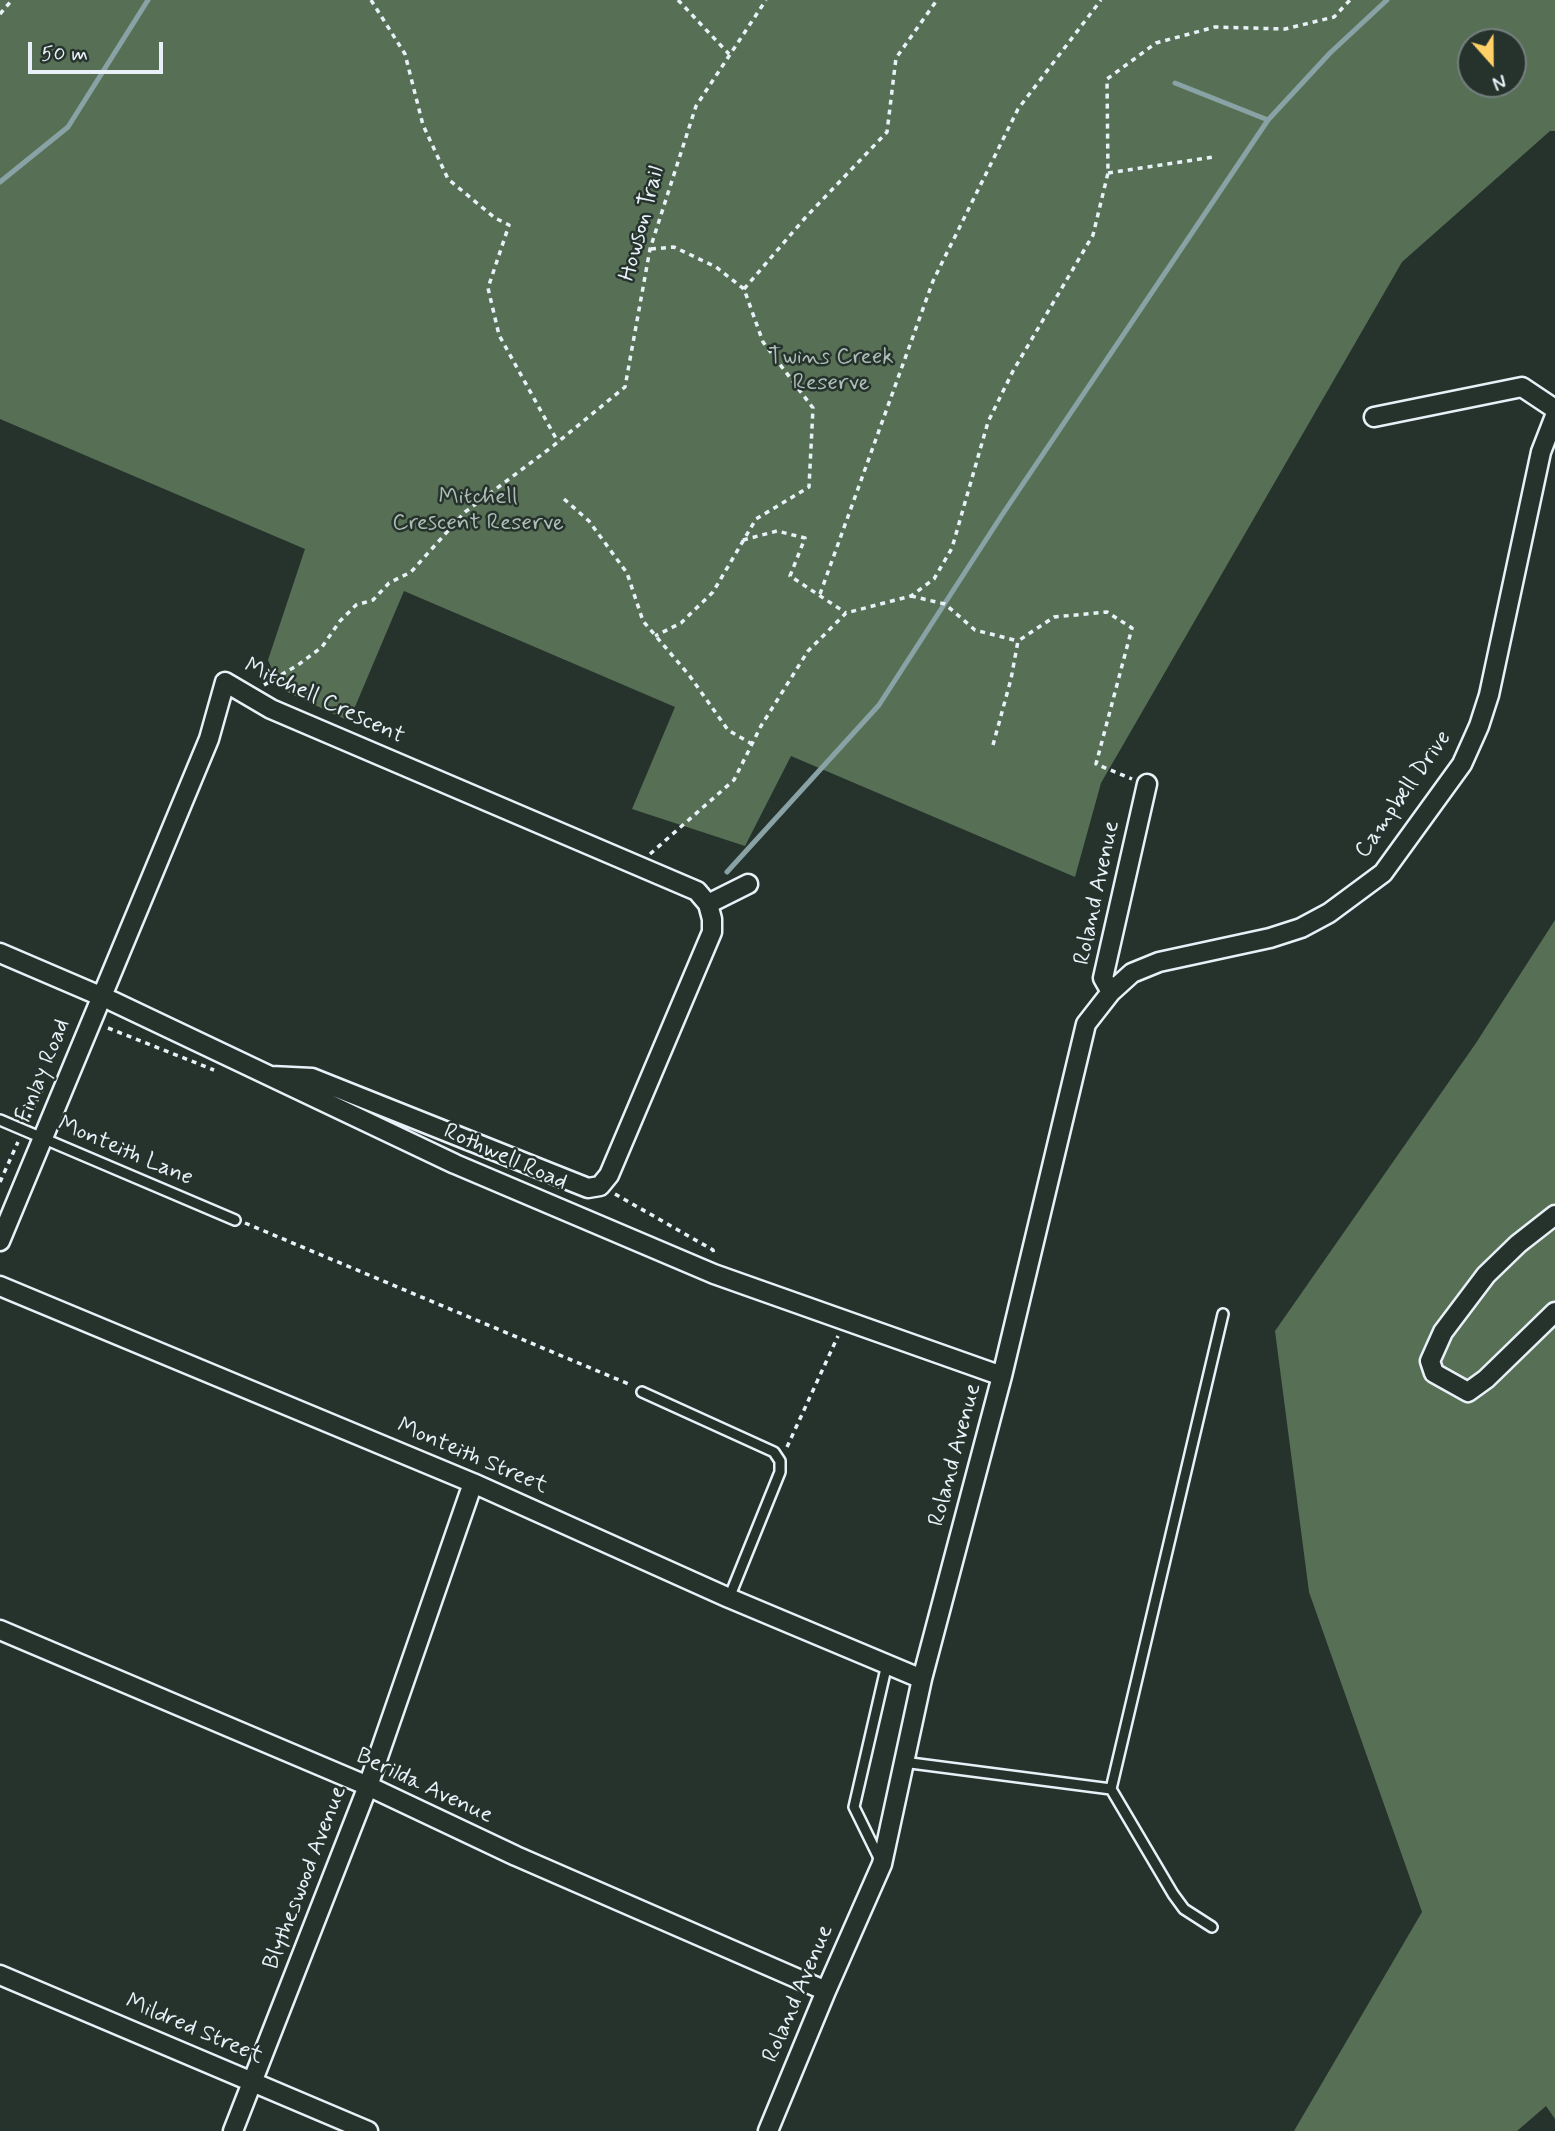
<!DOCTYPE html>
<style>
body{margin:0}
#map{position:relative;width:1555px;height:2131px;overflow:hidden;background:#26332d;font-family:Mynerve,sans-serif}
canvas{display:block}
.north{position:absolute;left:1457px;top:28px;width:70px;height:70px;box-sizing:border-box;background:#26332d;border:2px solid #747f7e;border-radius:50%;rotate:159deg;font-size:19px;font-weight:700;line-height:28px;text-align:center;color:#e8f1f8}
.north::after{content:'';display:block;margin:auto;width:24px;height:32px;background:#ffd166;clip-path:polygon(50% 0,100% 100%,50% 72%,0 100%)}
.scale{position:absolute;left:28px;top:42px;width:135px;height:32px;box-sizing:border-box;border:4px solid #e8f1f8;border-top:0;padding-left:9px;font-size:21px;line-height:24px;white-space:nowrap;color:#e8f1f8;-webkit-text-stroke:5px #26332d;paint-order:stroke}
</style>
<div id="map">
<canvas width="1555" height="2131"></canvas>
<div class="north">N</div>
<div class="scale">50 m</div>
</div>
<script>
const c = document.querySelector('canvas').getContext('2d');
c.lineJoin = 'round';
function paint(path, color) { c.fillStyle = color; c.fill(path, 'evenodd'); }
const poly = rows => new Path2D(rows.map(r => 'M' + r).join(''));
function strokePath(path, color, width, dash) { c.strokeStyle = color; c.lineWidth = width; c.lineCap = dash ? 'butt' : 'round'; c.setLineDash(dash || []); c.stroke(path); }
function drawText(font, color, halo, rows, align = 'center') {
  c.font = font + ' Mynerve,sans-serif'; c.lineWidth = 5; c.setLineDash([]); c.textBaseline = 'middle'; c.strokeStyle = halo; c.fillStyle = color; for (const [text, x, y, turn = 0] of rows) {
    c.save(); c.translate(x, y); c.rotate((+turn || 0) * Math.PI / 180); c.textAlign = isNaN(turn) ? turn : align; if (halo) c.strokeText(text, 0, 0); c.fillText(text, 0, 0); c.restore();
  }
}
paint(poly([
 [0,0,1555,0,1555,131,1550,131,1402,262,1101,783,1075,877,791,756,745,846,632,809,675,707,404,591,349,721,285,691,278,683,268,660,305,549,0,419],
 [1471,42,1513,42,1513,84,1471,84],
 [1555,920,1555,2119,1546,2106,1517,2131,1294,2131,1422,1912,1309,1592,1275,1331,1476,1043]
]), '#577055');
strokePath(poly([
 [1175,83,1268,120],
 [0,182,68,127,148,0],
 [727,872,879,705,1002,515,1268,120,1330,53,1387,0]
]), '#89a2a5', 5);
const service = poly([
 [0,1120,235,1220],
 [642,1392,774,1452,780,1461,780,1472,729,1598],
 [903,1762,1111,1789,1223,1314],
 [1111,1789,1173,1894,1184,1909,1212,1927],
 [880,1860,854,1807,887,1664]
]);
const minor = poly([
 [1374,417,1522,387,1555,409],
 [708,904,748,884],
 [0,953,112,1001,455,1164,714,1274,1002,1376],
 [1111,992,1103,978,1147,784],
 [1555,1215,1518,1244,1486,1275,1443,1332,1430,1361,1434,1373,1468,1392,1486,1379,1555,1312],
 [0,1241,209,739,225,682,271,709,697,891,708,904,712,919,712,932,609,1175,600,1186,588,1188,312,1078,271,1076],
 [0,1286,473,1483,729,1598,922,1679],
 [0,1630,368,1786,516,1856,826,1991],
 [0,1975,368,2131],
 [233,2131,368,1786,473,1483],
 [768,2131,826,1991,882,1864,922,1679,1002,1376,1086,1024,1111,992,1132,973,1159,962,1270,938,1301,928,1329,913,1383,873,1462,764,1479,726,1489,695,1541,452,1555,416]
]);
strokePath(service, '#e8f1f8', 14);
strokePath(minor, '#e8f1f8', 23);
strokePath(poly([
 [371,0,405,54,423,125,448,179,495,218,509,225,488,288,499,335,558,442],
 [678,0,729,54],
 [0,14,12,0],
 [1108,173,1213,157],
 [651,249,674,247,716,267,744,289,763,342,813,408,809,487,756,519,713,592,681,623,655,636],
 [744,289,805,218,887,132,896,58,937,0],
 [564,499,589,521,627,573,643,621,689,675,728,730,752,744],
 [743,540,777,531,805,538,790,576,846,613],
 [820,594,933,281,1018,109,1101,0],
 [911,596,945,604,975,630,1018,641],
 [264,685,298,665,322,647,340,621,356,605,373,600,389,583,411,572,465,512,553,446,625,387,650,249,696,106,766,0],
 [993,745,1011,679,1018,641,1054,617,1107,612,1132,628,1096,764,1132,779],
 [650,854,734,780,761,726,808,651,846,613,911,596,934,579,952,548,988,422,1013,371,1093,235,1108,173,1107,79,1156,43,1215,27,1285,29,1334,17,1350,0],
 [108,1028,214,1070],
 [28,1119,43,1088],
 [0,1182,18,1142],
 [615,1194,713,1250,714,1255],
 [245,1223,631,1385],
 [787,1447,838,1336]
]), '#e8f1f8', 3.5, [5, 5]);
strokePath(service, '#26332d', 9);
strokePath(minor, '#26332d', 18);
drawText('23px', '#e8f1f8', '#26332d', [
 ["Howson Trail",643,224,-75],
 ["Mitchell Crescent",324,702,25],
 ["Campbell Drive",1404,795,-55],
 ["Roland Avenue",1098,893,-78],
 ["Finlay Road",44,1071,-68],
 ["Monteith Lane",125,1152,23],
 ["Rothwell Road",505,1158,24],
 ["Roland Avenue",956,1455,-75],
 ["Monteith Street",472,1457,23],
 ["Berilda Avenue",424,1787,25],
 ["Blytheswood Avenue",306,1878,-69],
 ["Roland Avenue",799,1994,-67],
 ["Mildred Street",194,2030,23]
]);
drawText('23px', '#aebdb7', '#26332d', [
 ["Twins Creek",831,358],
 ["Reserve",831,384],
 ["Mitchell",478,498],
 ["Crescent Reserve",478,524]
]);
</script>
